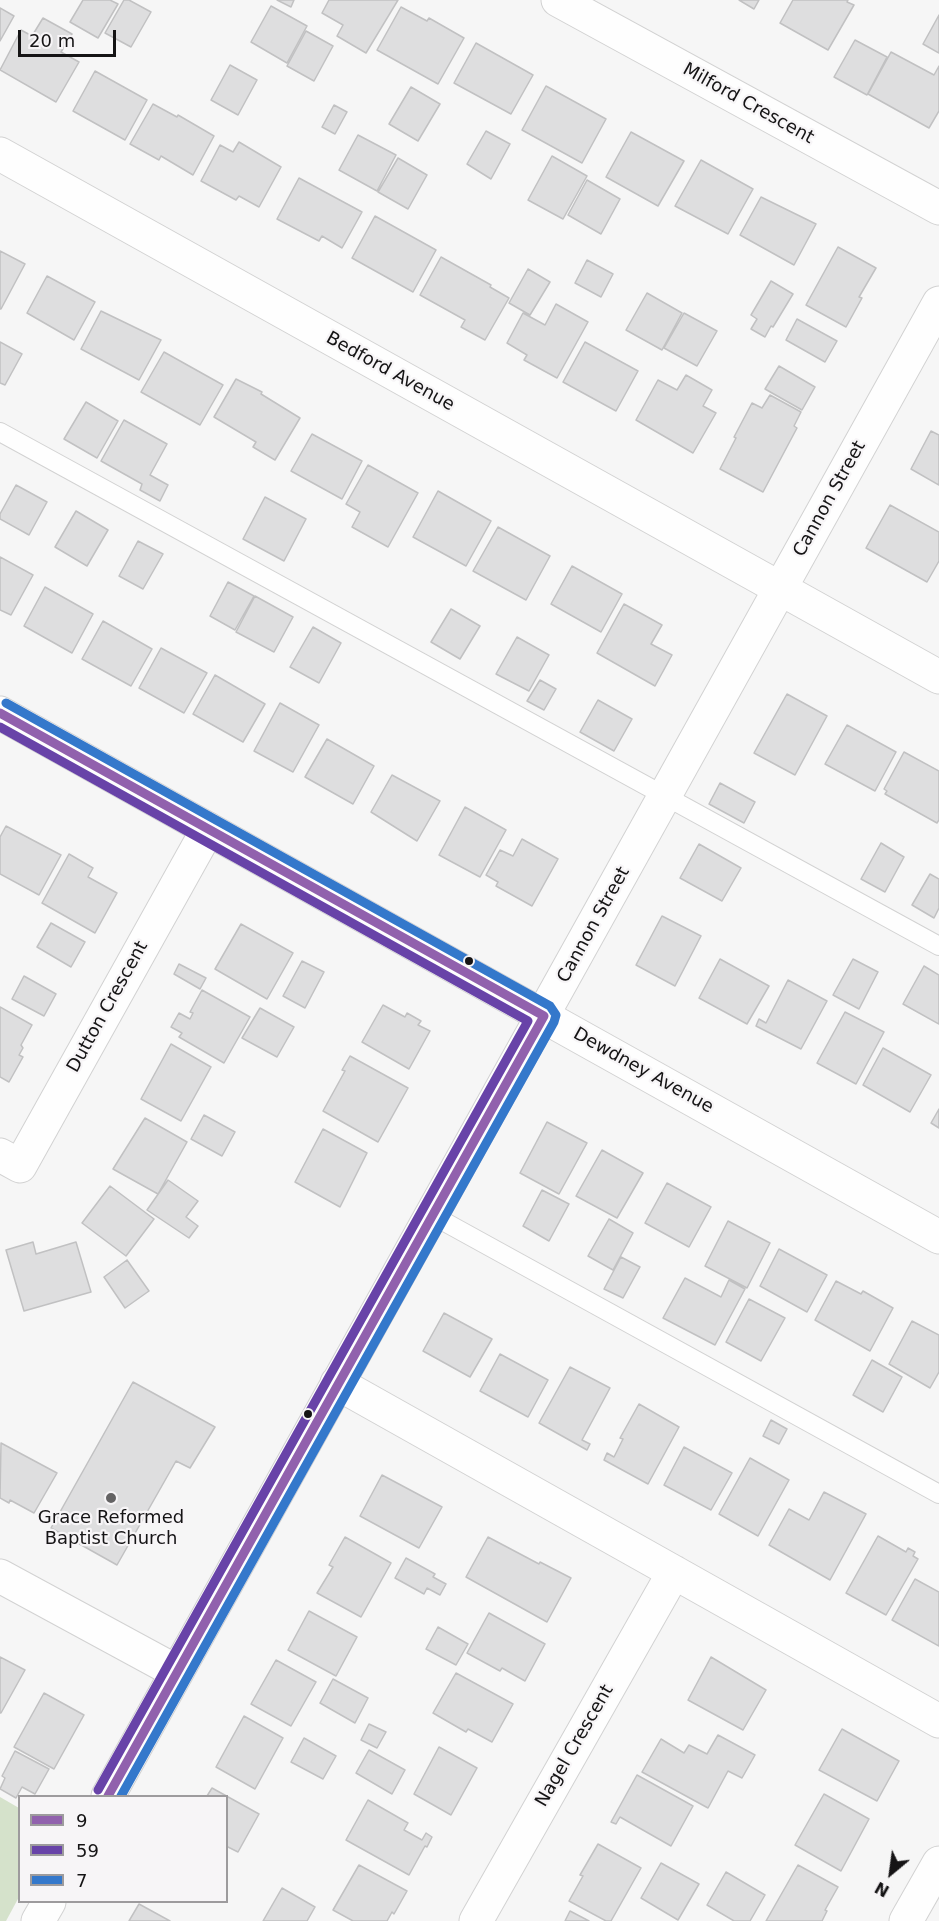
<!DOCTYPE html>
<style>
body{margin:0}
#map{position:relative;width:939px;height:1921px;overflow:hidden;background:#f6f6f6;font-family:"DejaVu Sans",sans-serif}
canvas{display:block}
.legend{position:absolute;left:18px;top:1795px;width:210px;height:108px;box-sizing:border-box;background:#f7f5f7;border:2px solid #9d9b9d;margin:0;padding:8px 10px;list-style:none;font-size:18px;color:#151415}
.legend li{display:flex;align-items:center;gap:12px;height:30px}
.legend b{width:30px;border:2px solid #9d9b9d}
.north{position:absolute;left:861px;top:1843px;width:60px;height:60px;-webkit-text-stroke:4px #f7f5f7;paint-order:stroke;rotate:209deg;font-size:16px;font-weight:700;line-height:24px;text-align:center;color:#151415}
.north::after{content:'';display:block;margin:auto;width:21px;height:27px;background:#151415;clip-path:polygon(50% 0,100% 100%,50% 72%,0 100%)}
.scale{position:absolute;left:18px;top:30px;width:98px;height:27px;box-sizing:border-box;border:3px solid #151415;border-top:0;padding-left:8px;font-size:18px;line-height:21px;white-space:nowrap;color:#151415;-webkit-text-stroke:4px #f7f5f7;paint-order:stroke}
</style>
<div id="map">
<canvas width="939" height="1921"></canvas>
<ul class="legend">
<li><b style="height:8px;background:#9161ad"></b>9</li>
<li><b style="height:8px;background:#6843a8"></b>59</li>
<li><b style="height:8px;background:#3478cb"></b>7</li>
</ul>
<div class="north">N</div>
<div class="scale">20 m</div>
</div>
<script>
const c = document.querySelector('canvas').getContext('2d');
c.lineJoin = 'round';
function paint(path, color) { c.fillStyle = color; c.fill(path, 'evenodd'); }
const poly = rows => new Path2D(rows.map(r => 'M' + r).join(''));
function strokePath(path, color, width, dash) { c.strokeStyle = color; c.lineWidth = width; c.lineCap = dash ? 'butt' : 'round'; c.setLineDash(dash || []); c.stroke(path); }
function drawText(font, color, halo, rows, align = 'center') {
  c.font = font + ' "DejaVu Sans",sans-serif'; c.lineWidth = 4.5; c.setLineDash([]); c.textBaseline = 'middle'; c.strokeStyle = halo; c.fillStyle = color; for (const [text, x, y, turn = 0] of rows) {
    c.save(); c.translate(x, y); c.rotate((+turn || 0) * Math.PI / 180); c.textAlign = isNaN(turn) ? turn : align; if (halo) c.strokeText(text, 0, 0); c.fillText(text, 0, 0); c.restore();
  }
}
paint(poly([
 [0,1797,19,1808,19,1897,6,1921,0,1921]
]), '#d5e2cb');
const building = poly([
 [83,0,110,0,118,4,98,38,70,22,83,0],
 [124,0,129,0,151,12,131,47,105,33,124,0],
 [277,0,294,0,291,7,277,0],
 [329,0,398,0,366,53,337,36,343,25,322,13,329,0],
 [739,0,759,0,754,9,739,0],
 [793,0,848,0,847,2,854,5,828,50,780,23,793,0],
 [271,6,307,26,287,63,251,42,271,6],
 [401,7,427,21,429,18,464,38,438,84,377,50,401,7],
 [0,8,14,16,0,41,0,8],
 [939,15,939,53,923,44,939,15],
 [43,18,72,34,61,52,79,62,56,102,0,70,21,30,32,36,43,18],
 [306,31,333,46,314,81,287,66,306,31],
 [855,40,887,57,867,95,834,77,855,40],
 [476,43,533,75,511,114,454,83,476,43],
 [891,52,934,75,939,66,939,111,929,128,868,94,891,52],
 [230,65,257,80,238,115,211,100,230,65],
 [95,71,147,100,125,140,73,111,95,71],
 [546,86,606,119,582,163,522,130,546,86],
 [411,87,440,104,418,141,389,124,411,87],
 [153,104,177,117,178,115,214,136,193,175,161,156,159,160,130,144,153,104],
 [334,105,347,112,335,134,322,127,334,105],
 [486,131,510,144,491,179,467,164,486,131],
 [631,132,684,161,658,206,606,177,631,132],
 [358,135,396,155,377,191,339,170,358,135],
 [239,142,281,167,259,207,239,196,236,200,201,181,220,145,233,152,239,142],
 [552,156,587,176,563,219,528,200,552,156],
 [398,158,427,175,408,209,378,192,398,158],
 [701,160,753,189,728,234,675,206,701,160],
 [299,178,362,212,342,248,322,236,319,241,277,219,299,178],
 [587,180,620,199,601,234,568,215,587,180],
 [761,197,816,224,794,265,740,235,761,197],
 [375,216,436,250,413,292,352,258,375,216],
 [838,247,876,268,859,297,862,298,846,327,806,305,838,247],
 [0,251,25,264,1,309,0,309,0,251],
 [441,257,491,285,490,287,509,298,485,340,461,327,465,320,420,295,441,257],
 [587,260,613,274,601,297,575,283,587,260],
 [528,269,550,282,530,315,509,303,528,269],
 [47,276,95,302,74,340,27,313,47,276],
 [771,281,793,294,773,327,771,326,765,337,751,329,757,319,751,315,771,281],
 [647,293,682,313,662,350,626,330,647,293],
 [556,304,588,322,557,378,524,360,527,355,507,343,523,313,545,325,556,304],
 [101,311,161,340,139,380,81,349,101,311],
 [684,313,717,331,697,366,664,348,684,313],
 [797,319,837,341,825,362,786,340,797,319],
 [0,342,22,354,5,385,0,383,0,342],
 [585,342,638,371,616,411,563,382,585,342],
 [164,352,223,385,200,425,141,392,164,352],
 [779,366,815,387,802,410,765,389,779,366],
 [686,375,712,390,703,406,716,413,693,453,636,420,658,380,677,390,686,375],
 [236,379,262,392,261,394,300,418,275,460,253,447,256,442,214,417,236,379],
 [770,395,801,412,794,426,797,428,763,492,720,469,736,438,734,437,752,403,762,408,770,395],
 [86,402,118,421,97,458,64,439,86,402],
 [124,420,167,444,150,475,168,485,160,501,140,490,142,484,101,461,124,420],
 [931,431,939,435,939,485,911,469,931,431],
 [312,434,362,461,342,499,291,471,312,434],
 [368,465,418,493,388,547,352,527,360,512,346,504,368,465],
 [16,485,47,502,29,535,0,519,0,514,16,485],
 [438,491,491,521,466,566,413,537,438,491],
 [265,497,306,519,284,561,243,539,265,497],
 [890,505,939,532,939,561,927,582,866,548,890,505],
 [76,511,108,530,87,566,55,547,76,511],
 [498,527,550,556,526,600,473,571,498,527],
 [138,541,163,554,143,589,119,576,138,541],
 [0,557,33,575,11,615,0,610,0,557],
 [572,566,622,594,601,632,551,604,572,566],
 [228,582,254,596,235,630,210,616,228,582],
 [45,587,93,614,72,653,24,626,45,587],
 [255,596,293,617,274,652,236,632,255,596],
 [624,604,662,625,651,644,672,655,655,686,597,653,624,604],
 [451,609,480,626,460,659,431,642,451,609],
 [103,621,152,649,131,686,82,659,103,621],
 [313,627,341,643,319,683,290,667,313,627],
 [517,637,549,655,529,691,496,674,517,637],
 [161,648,207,673,184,713,139,688,161,648],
 [215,675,265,704,243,742,193,714,215,675],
 [540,680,556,689,544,710,527,701,540,680],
 [787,694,827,716,795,775,754,753,787,694],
 [598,700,632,719,614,751,580,732,598,700],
 [280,703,319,725,293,772,254,751,280,703],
 [847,725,896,752,875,791,825,764,847,725],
 [327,739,374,766,353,804,305,777,327,739],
 [904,752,939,771,939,820,937,823,885,794,887,791,884,789,904,752],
 [392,775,440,801,417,841,371,812,392,775],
 [720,783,755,802,744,823,709,804,720,783],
 [465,807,506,830,480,877,439,855,465,807],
 [6,826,61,855,39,895,0,874,0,837,6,826],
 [522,839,558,859,532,906,496,886,498,882,486,875,500,850,513,856,522,839],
 [881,843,904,857,885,892,861,879,881,843],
 [699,844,741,868,722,901,680,878,699,844],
 [69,854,93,868,88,877,117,893,95,933,42,903,69,854],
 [930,874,939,879,939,908,934,918,912,905,930,874],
 [662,916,701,936,675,986,636,965,662,916],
 [51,923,85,942,71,967,37,947,51,923],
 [241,924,293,953,267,999,215,969,241,924],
 [720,959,769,986,747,1024,699,998,720,959],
 [853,959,878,972,859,1009,833,995,853,959],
 [302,961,324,972,305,1008,283,996,302,961],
 [179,964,206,978,200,989,174,974,179,964],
 [924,966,939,975,939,1024,903,1004,924,966],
 [24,976,56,994,44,1016,12,999,24,976],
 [788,980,827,1001,801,1049,756,1026,759,1019,766,1023,788,980],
 [202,990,250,1017,224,1063,179,1037,182,1033,171,1027,179,1013,190,1019,193,1013,190,1012,202,990],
 [383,1005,405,1017,407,1013,421,1021,418,1025,430,1031,409,1069,362,1042,383,1005],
 [0,1007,32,1025,21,1045,23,1048,19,1055,23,1057,9,1082,0,1077,0,1007],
 [260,1008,294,1027,277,1057,242,1038,260,1008],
 [845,1012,884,1032,856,1084,817,1063,845,1012],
 [171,1044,211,1067,181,1121,141,1099,171,1044],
 [883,1048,931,1075,910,1112,863,1085,883,1048],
 [350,1056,408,1088,378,1142,323,1111,345,1071,342,1070,350,1056],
 [939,1109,939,1128,931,1123,939,1109],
 [204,1115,235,1132,222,1156,191,1139,204,1115],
 [145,1118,187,1142,158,1194,113,1169,145,1118],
 [547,1122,587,1143,559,1194,520,1173,547,1122],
 [323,1129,367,1153,340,1207,295,1182,323,1129],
 [602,1150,643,1173,617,1218,576,1196,602,1150],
 [168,1180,198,1201,186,1217,198,1226,189,1238,147,1210,168,1180],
 [667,1183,711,1207,689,1247,645,1223,667,1183],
 [110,1186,154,1219,126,1256,82,1223,110,1186],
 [542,1190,569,1204,549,1241,523,1226,542,1190],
 [609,1219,633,1233,613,1270,588,1256,609,1219],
 [728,1221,770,1243,747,1288,705,1266,728,1221],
 [33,1242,36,1254,76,1242,91,1292,24,1311,6,1250,33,1242],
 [779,1249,827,1275,807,1312,760,1286,779,1249],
 [621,1257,640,1267,623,1298,604,1289,621,1257],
 [127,1260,149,1291,125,1308,104,1277,127,1260],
 [685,1278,721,1297,729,1280,745,1289,715,1345,663,1318,685,1278],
 [836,1281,861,1294,863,1291,893,1308,870,1351,815,1320,836,1281],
 [749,1299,785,1318,761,1361,726,1342,749,1299],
 [444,1313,492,1339,470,1377,423,1351,444,1313],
 [912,1321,939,1335,939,1372,930,1388,889,1364,912,1321],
 [500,1354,548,1380,528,1417,480,1391,500,1354],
 [872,1360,902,1377,883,1412,853,1395,872,1360],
 [570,1367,610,1388,582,1440,590,1444,587,1450,539,1423,570,1367],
 [133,1382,215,1427,190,1468,176,1461,117,1565,51,1528,133,1382],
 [639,1404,679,1427,648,1484,604,1460,607,1453,614,1457,623,1439,620,1438,639,1404],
 [771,1420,787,1429,779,1444,763,1436,771,1420],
 [1,1443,57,1473,34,1513,10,1500,9,1503,0,1498,1,1443],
 [684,1447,732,1473,711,1510,664,1485,684,1447],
 [750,1458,789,1480,758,1536,719,1514,750,1458],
 [382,1475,442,1507,419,1548,360,1516,382,1475],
 [824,1492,866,1514,830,1580,769,1545,789,1509,809,1520,824,1492],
 [878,1536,906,1552,908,1548,915,1552,913,1556,918,1559,886,1615,846,1593,878,1536],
 [345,1537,391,1563,361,1617,317,1593,333,1567,329,1565,345,1537],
 [488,1537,539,1564,540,1562,571,1578,547,1622,466,1577,488,1537],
 [406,1558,435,1574,433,1577,446,1584,440,1595,427,1588,424,1594,395,1578,406,1558],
 [915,1579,939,1592,939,1646,892,1620,915,1579],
 [309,1611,357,1637,336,1676,288,1650,309,1611],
 [489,1613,545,1644,525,1681,502,1668,500,1671,467,1653,489,1613],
 [438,1627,468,1644,456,1665,426,1649,438,1627],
 [0,1657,25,1670,1,1713,0,1713,0,1657],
 [711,1657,766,1690,743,1730,688,1700,711,1657],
 [276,1660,316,1682,291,1726,251,1704,276,1660],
 [456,1673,513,1704,492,1742,468,1729,466,1732,433,1713,456,1673],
 [333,1679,368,1698,355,1723,320,1703,333,1679],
 [44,1693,84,1715,54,1769,14,1747,44,1693],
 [244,1716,283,1738,255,1789,216,1767,244,1716],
 [369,1724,386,1732,377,1748,361,1740,369,1724],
 [842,1729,899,1761,877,1801,819,1770,842,1729],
 [718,1735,755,1755,742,1778,728,1771,708,1808,642,1772,661,1739,684,1753,689,1745,707,1754,718,1735],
 [304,1738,336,1756,323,1779,291,1762,304,1738],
 [439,1747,477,1768,451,1815,414,1794,439,1747],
 [369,1750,405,1770,392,1794,356,1773,369,1750],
 [15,1751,49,1769,35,1794,22,1787,16,1798,0,1789,5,1778,2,1776,15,1751],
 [637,1775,693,1806,671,1846,620,1817,616,1824,611,1822,637,1775],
 [212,1788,259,1814,238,1852,226,1846,226,1796,207,1796,212,1788],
 [824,1794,869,1819,841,1871,795,1845,824,1794],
 [368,1800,408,1823,404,1830,422,1840,426,1833,432,1837,427,1847,425,1846,409,1875,346,1840,368,1800],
 [598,1844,641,1868,611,1921,606,1921,569,1901,583,1876,580,1875,598,1844],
 [661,1863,699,1884,678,1920,641,1898,661,1863],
 [359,1865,407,1891,394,1914,392,1912,387,1921,353,1921,333,1910,359,1865],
 [798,1865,838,1887,825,1910,827,1911,822,1921,766,1921,798,1865],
 [726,1872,765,1895,750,1921,734,1921,707,1905,726,1872],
 [282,1888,315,1907,307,1921,263,1921,282,1888],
 [139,1904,170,1921,129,1921,139,1904],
 [570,1911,589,1921,565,1921,570,1911]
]);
paint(building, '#dededf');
strokePath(building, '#c1c1c2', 1.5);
const service = poly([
 [0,432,939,946],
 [432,1215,939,1494]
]);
const minor = poly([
 [558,0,939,208],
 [0,154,939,677],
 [0,1155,20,1166,208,829],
 [337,1383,939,1721],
 [0,1576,177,1672],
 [108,1796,939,303],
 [38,1921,49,1902],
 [476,1921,674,1572],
 [906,1921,939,1863]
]);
const tertiary = poly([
 [0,713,939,1237]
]);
strokePath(service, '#d2d2d2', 20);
strokePath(minor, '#d2d2d2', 35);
strokePath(tertiary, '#d2d2d2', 35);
strokePath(service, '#fefefe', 18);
strokePath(minor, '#fefefe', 33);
strokePath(tertiary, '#fefefe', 33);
strokePath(poly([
 [0,713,544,1016,108,1796]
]), '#9161ad', 9);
strokePath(poly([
 [0,727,528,1021,98,1790]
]), '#6843a8', 9);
strokePath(poly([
 [6,703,550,1006,556,1015,554,1022,121,1796]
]), '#3478cb', 9);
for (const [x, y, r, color] of [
 [469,961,5,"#151415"],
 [308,1414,5,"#151415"],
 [111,1498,6,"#646364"]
]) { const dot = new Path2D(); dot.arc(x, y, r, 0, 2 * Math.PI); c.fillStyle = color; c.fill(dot); strokePath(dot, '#f7f5f7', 2); }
drawText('18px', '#151415', '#f7f5f7', [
 ["Milford Crescent",748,104,29],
 ["Bedford Avenue",390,372,29],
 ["Cannon Street",830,499,-61],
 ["Cannon Street",594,925,-61],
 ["Dutton Crescent",108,1007,-61],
 ["Dewdney Avenue",643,1071,29],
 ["Nagel Crescent",575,1746,-60]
]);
drawText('18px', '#151415', '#f7f5f7', [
 ["Grace Reformed",111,1518],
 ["Baptist Church",111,1539]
]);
</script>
